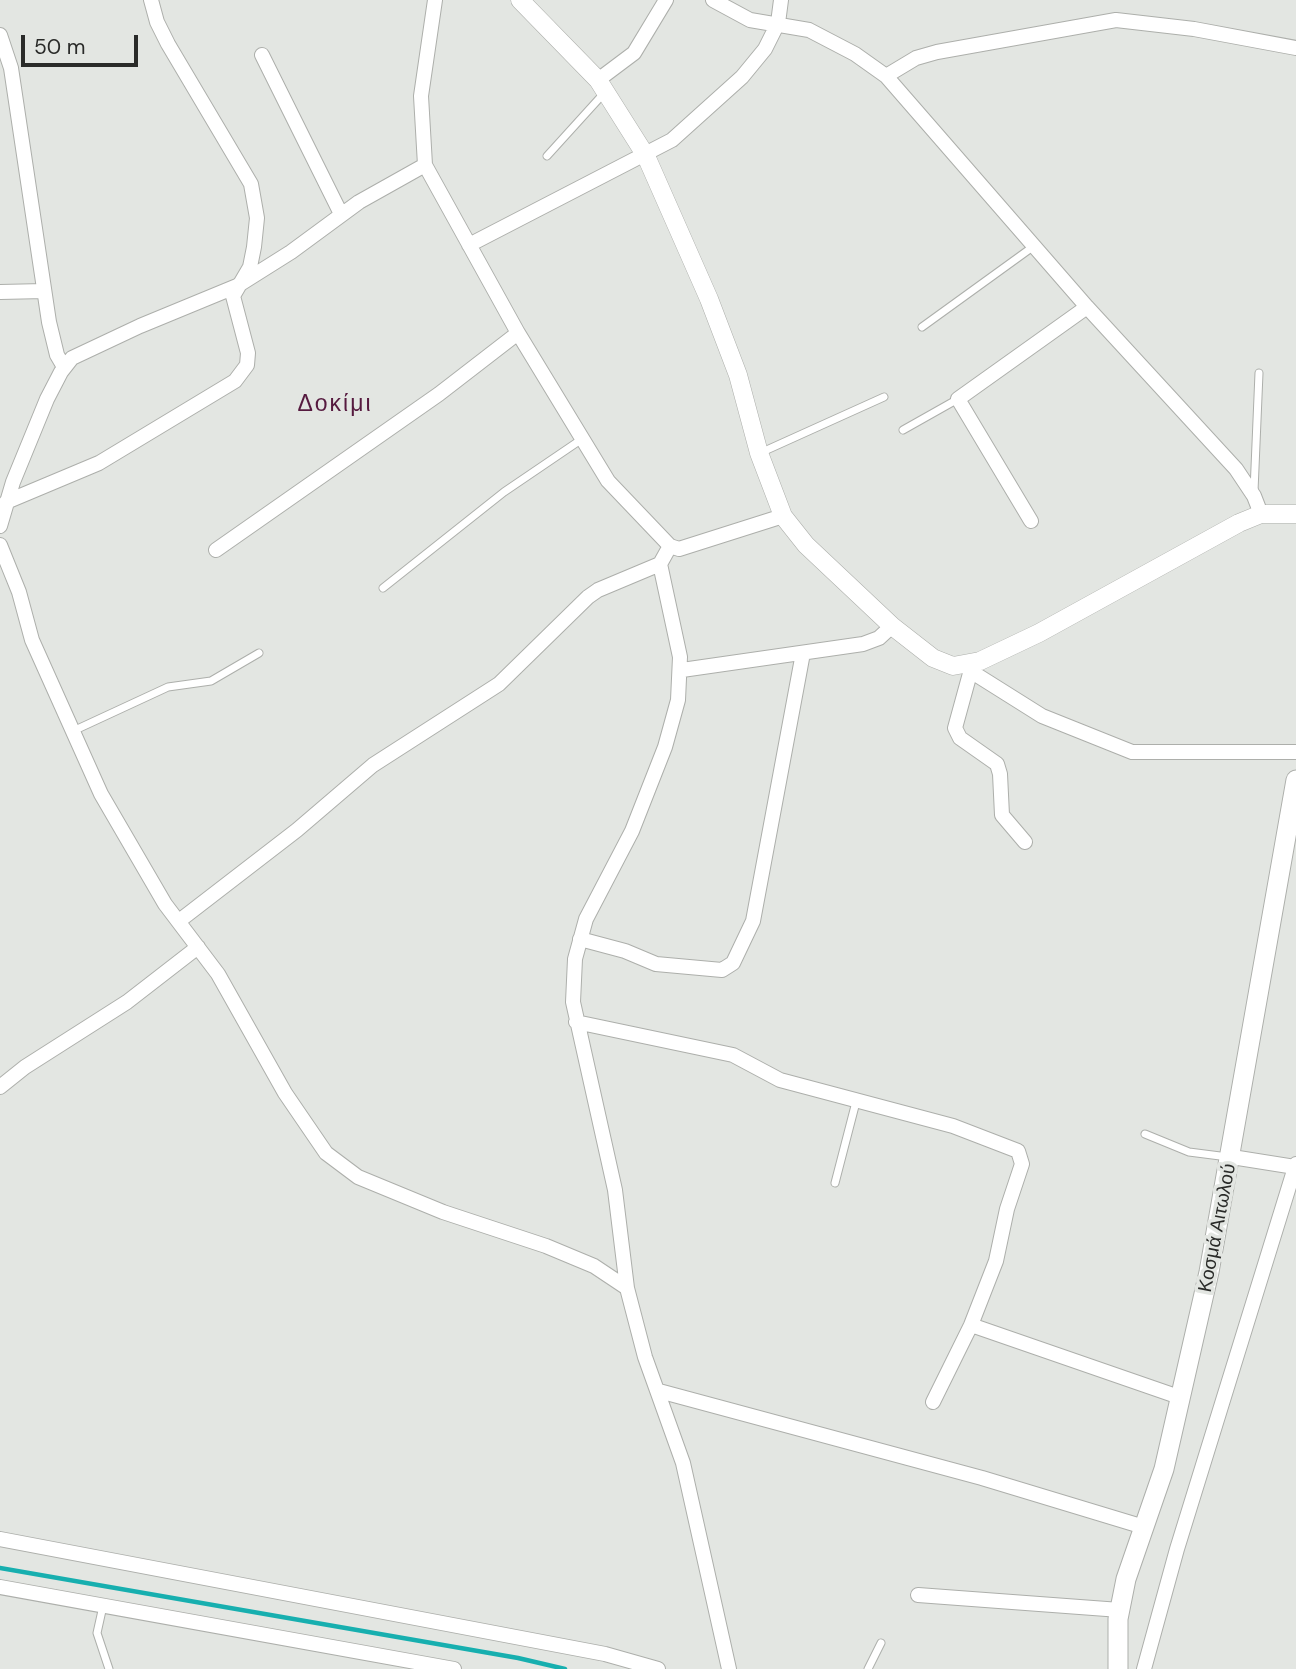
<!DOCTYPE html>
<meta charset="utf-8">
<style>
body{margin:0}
#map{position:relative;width:1296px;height:1669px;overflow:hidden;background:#e3e6e2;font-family:"DM Sans",sans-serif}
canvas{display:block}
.scale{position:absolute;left:21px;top:35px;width:117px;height:32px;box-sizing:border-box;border:4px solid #2a2b29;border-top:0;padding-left:9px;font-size:21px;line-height:24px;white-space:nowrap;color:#2a2b29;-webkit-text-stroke:5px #e3e6e2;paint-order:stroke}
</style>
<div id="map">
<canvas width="1296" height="1669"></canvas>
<div class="scale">50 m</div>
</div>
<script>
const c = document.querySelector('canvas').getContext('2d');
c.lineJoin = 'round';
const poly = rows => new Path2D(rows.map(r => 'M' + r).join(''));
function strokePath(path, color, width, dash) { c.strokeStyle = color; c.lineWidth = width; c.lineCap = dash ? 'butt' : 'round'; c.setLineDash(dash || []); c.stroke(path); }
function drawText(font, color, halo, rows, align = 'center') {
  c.font = font + ' "DM Sans",sans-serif'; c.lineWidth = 7; c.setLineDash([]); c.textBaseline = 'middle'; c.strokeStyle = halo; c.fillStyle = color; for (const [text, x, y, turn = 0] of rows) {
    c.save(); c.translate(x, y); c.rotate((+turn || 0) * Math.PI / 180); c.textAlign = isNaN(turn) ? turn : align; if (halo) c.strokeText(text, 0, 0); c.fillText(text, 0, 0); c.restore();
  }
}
strokePath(poly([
 [0,1568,518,1658,565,1669]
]), '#17afaf', 4.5);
const service = poly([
 [547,156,606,91],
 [922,327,1034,246],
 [903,430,958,399],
 [760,453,884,397],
 [1254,491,1259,373],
 [383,588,504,492,582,439],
 [73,731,168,687,211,681,259,653],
 [1145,1134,1189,1152,1228,1157],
 [835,1183,856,1102],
 [103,1606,97,1633,109,1669],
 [868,1669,881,1643]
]);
const minor = poly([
 [435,0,421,96,425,165,518,333,608,481,670,546,679,549,783,516],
 [713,0,750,20,809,30,855,54,886,76,1087,307,1236,469,1254,496,1261,514],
 [0,35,11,68,49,322,57,355,64,367],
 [262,55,341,214],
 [886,76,916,58,937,52,1116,20,1194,29,1296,48],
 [598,80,634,53,666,0],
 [469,245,672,140,742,77,765,49,778,23,781,0],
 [0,292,44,291],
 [6,502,99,463,235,381,247,365,248,353,233,296,250,267,254,247,257,218,251,184,168,44,157,22,151,0],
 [1031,521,958,399,1087,307],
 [0,526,13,482,47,399,61,372,72,358,140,326,237,286,291,252,359,202,425,165],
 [0,545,19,592,32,640,101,794,165,904,218,974,285,1093,326,1153,358,1177,443,1212,546,1246,594,1266,627,1288],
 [670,546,660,564,680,657,678,700,665,747,632,831,586,919,575,959,573,1002,615,1190,627,1288,645,1357,683,1463,729,1669],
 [216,550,439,394,518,333],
 [972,666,955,728,960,738,997,764,1000,774,1002,815,1025,842],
 [682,670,863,644,879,638,892,626],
 [972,672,1042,716,1132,752,1296,752],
 [179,921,297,830,373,765,499,684,588,597,598,590,660,564],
 [580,939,625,951,656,964,722,970,733,963,753,921,803,653],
 [576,1022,733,1055,780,1080,953,1126,1018,1151,1022,1164,1007,1209,996,1261,971,1325,933,1402],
 [0,1087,25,1067,127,1002,198,947],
 [1232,1157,1295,1167],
 [971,1325,1182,1398],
 [659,1391,982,1478,1144,1527],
 [0,1539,605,1654,658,1669],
 [0,1587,454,1669],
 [918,1595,1120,1610],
 [1144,1669,1177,1549,1296,1164]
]);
const tertiary = poly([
 [520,0,598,80,646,156,709,299,738,375,759,453,783,516,806,545,892,626,933,658,953,666,980,661,1039,633,1239,523,1261,514,1296,514]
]);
const secondary = poly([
 [1118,1669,1118,1619,1126,1579,1164,1469,1209,1272,1296,780]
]);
strokePath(service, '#adafab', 9);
strokePath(minor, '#adafab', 16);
strokePath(tertiary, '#adafab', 19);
strokePath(secondary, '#adafab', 21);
strokePath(service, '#fff', 7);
strokePath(minor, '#fff', 14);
strokePath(tertiary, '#fff', 18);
strokePath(secondary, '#fff', 19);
drawText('19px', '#2a2b29', '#e3e6e2', [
 ["Κοσμά Αιτωλού",1218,1228,-79]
]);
c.letterSpacing = '2px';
drawText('23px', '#561a3f', '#e3e6e2', [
 ["Δοκίμι",335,405]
]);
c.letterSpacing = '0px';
</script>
